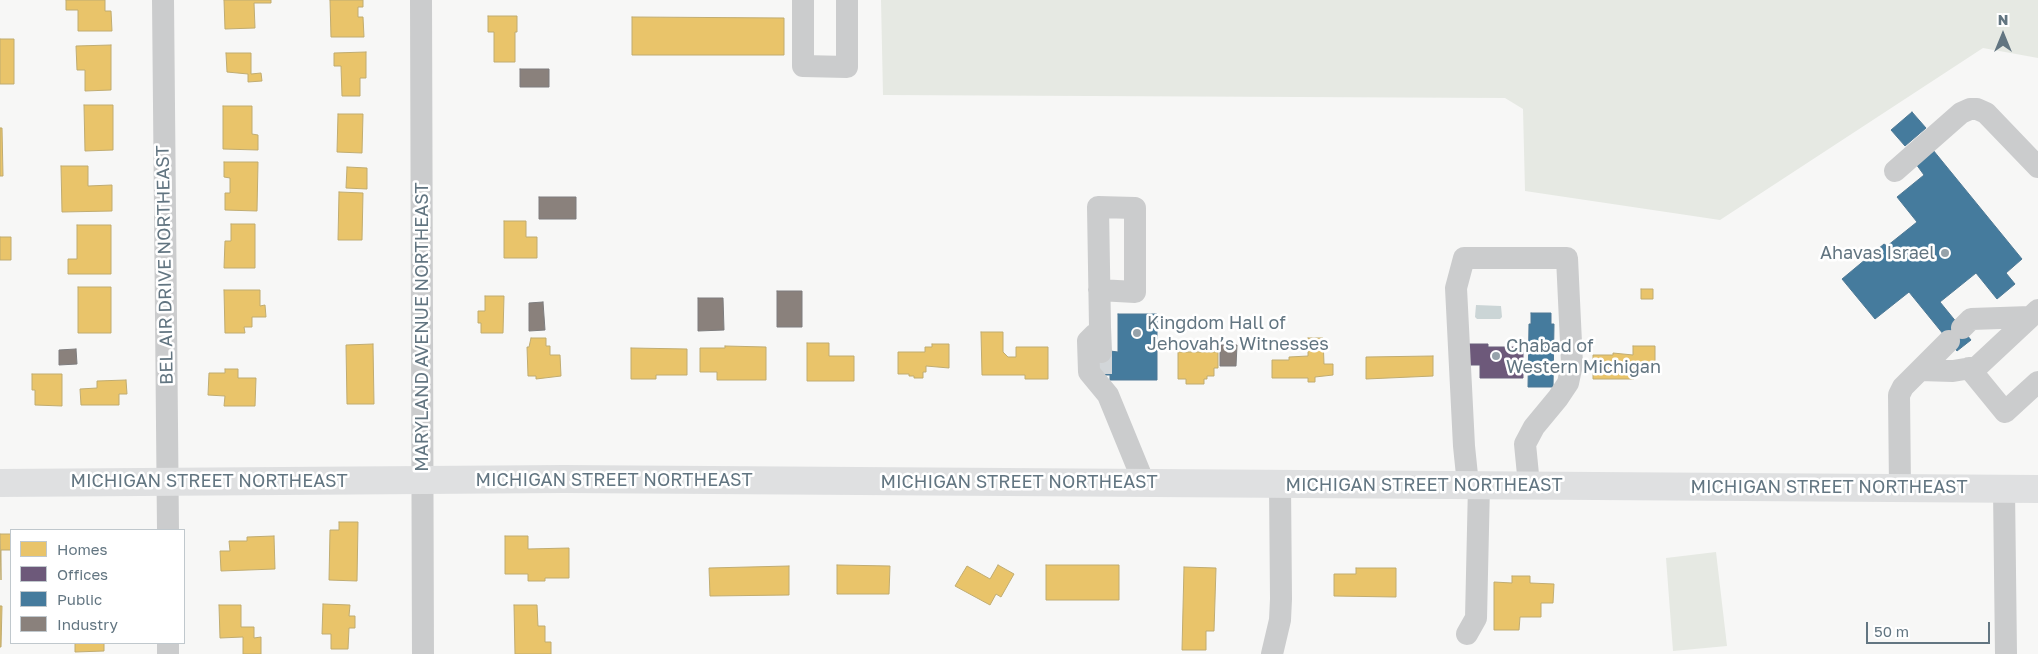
<!DOCTYPE html>
<meta charset="utf-8">
<style>
body{margin:0}
#map{position:relative;width:2038px;height:654px;overflow:hidden;background:#f7f7f6;font-family:"Golos Text",sans-serif}
canvas{display:block}
.legend{position:absolute;left:10px;top:529px;width:175px;height:115px;box-sizing:border-box;background:#fff;border:1px solid #c0c8cd;margin:0;padding:6px 9px;list-style:none;font-size:15px;color:#627581}
.legend li{display:flex;align-items:center;gap:10px;height:25px}
.legend b{width:25px;border:1px solid #c0c8cd}
.north{position:absolute;left:1978px;top:10px;width:50px;height:50px;-webkit-text-stroke:4px #fff;paint-order:stroke;rotate:0deg;font-size:14px;font-weight:700;line-height:20px;text-align:center;color:#627581}
.north::after{content:'';display:block;margin:auto;width:18px;height:22px;background:#627581;clip-path:polygon(50% 0,100% 100%,50% 72%,0 100%)}
.scale{position:absolute;left:1866px;top:622px;width:124px;height:22px;box-sizing:border-box;border:2px solid #627581;border-top:0;padding-left:6px;font-size:15px;line-height:18px;white-space:nowrap;color:#627581;-webkit-text-stroke:4px #fff;paint-order:stroke}
</style>
<div id="map">
<canvas width="2038" height="654"></canvas>
<ul class="legend">
<li><b style="height:14px;background:#e9c46a"></b>Homes</li>
<li><b style="height:14px;background:#6d597a"></b>Offices</li>
<li><b style="height:14px;background:#457b9d"></b>Public</li>
<li><b style="height:14px;background:#8a817c"></b>Industry</li>
</ul>
<div class="north">N</div>
<div class="scale">50 m</div>
</div>
<script>
const c = document.querySelector('canvas').getContext('2d');
c.lineJoin = 'round';
function paint(path, color) { c.fillStyle = color; c.fill(path, 'evenodd'); }
const poly = rows => new Path2D(rows.map(r => 'M' + r).join(''));
function strokePath(path, color, width, dash) { c.strokeStyle = color; c.lineWidth = width; c.lineCap = dash ? 'butt' : 'round'; c.setLineDash(dash || []); c.stroke(path); }
function drawText(font, color, halo, rows, align = 'center') {
  c.font = font + ' "Golos Text",sans-serif'; c.lineWidth = 5; c.setLineDash([]); c.textBaseline = 'middle'; c.strokeStyle = halo; c.fillStyle = color; for (const [text, x, y, turn = 0] of rows) {
    c.save(); c.translate(x, y); c.rotate((+turn || 0) * Math.PI / 180); c.textAlign = isNaN(turn) ? turn : align; if (halo) c.strokeText(text, 0, 0); c.fillText(text, 0, 0); c.restore();
  }
}
paint(poly([
 [881,0,2038,0,2038,58,1983,48,1720,220,1525,191,1523,109,1505,98,883,95],
 [1716,552,1727,646,1673,651,1666,558]
]), '#e6e9e3');
paint(poly([
 [1476,305,1501,306,1502,317,1500,319,1477,319,1475,317]
]), '#cbd5d6');
const homes = poly([
 [66,0,105,0,105,11,111,11,112,31,78,31,78,10,66,10,66,0],
 [224,0,271,0,271,3,254,3,255,28,225,29,224,0],
 [330,0,363,0,363,7,358,7,358,17,363,17,364,37,331,37,330,0],
 [488,16,517,16,517,32,515,32,515,62,494,62,494,32,488,32,488,16],
 [632,17,784,18,784,55,632,55,632,17],
 [0,39,14,39,14,84,0,84,0,39],
 [111,45,111,90,85,91,85,70,77,70,76,46,111,45],
 [366,52,366,78,360,78,360,96,342,96,341,66,334,66,334,53,366,52],
 [226,53,251,53,251,74,261,73,262,81,248,82,248,74,227,72,226,53],
 [84,105,113,105,113,150,85,151,84,105],
 [223,106,252,106,252,134,258,135,258,150,223,149,223,106],
 [338,114,363,114,362,153,337,152,338,114],
 [0,128,2,128,3,176,0,176,0,128],
 [224,162,258,162,257,211,225,210,225,193,230,193,230,178,224,177,224,162],
 [61,166,88,166,88,186,112,185,112,211,62,212,61,166],
 [347,167,367,168,367,189,346,188,347,167],
 [339,192,363,193,362,240,338,240,339,192],
 [504,221,526,221,526,237,537,237,537,258,504,258,504,221],
 [231,224,255,224,255,268,224,268,225,241,231,241,231,224],
 [77,225,111,225,111,274,68,274,68,259,77,259,77,225],
 [0,237,11,237,11,260,0,260,0,237],
 [78,287,111,287,111,333,78,333,78,287],
 [1641,289,1653,289,1653,299,1641,299,1641,289],
 [224,290,260,290,260,306,265,305,266,317,252,317,252,327,244,327,245,333,225,333,224,290],
 [485,296,504,296,503,333,481,333,481,323,478,323,478,311,485,311,485,296],
 [981,332,1003,332,1003,352,1008,357,1016,357,1016,347,1048,347,1048,379,1025,379,1025,375,982,375,981,332],
 [531,338,546,338,546,346,550,346,550,355,560,355,561,376,536,379,536,376,528,376,527,347,529,347,531,338],
 [1308,338,1323,338,1324,364,1333,364,1333,375,1315,377,1315,382,1308,382,1308,378,1272,378,1272,360,1289,360,1289,357,1308,356,1308,338],
 [807,343,829,343,829,356,854,356,854,381,807,381,807,343],
 [373,344,374,404,347,404,346,345,373,344],
 [932,344,949,344,949,368,926,366,926,372,923,372,923,378,914,378,914,376,909,376,909,374,898,374,898,352,925,352,925,347,932,347,932,344],
 [725,346,766,347,766,380,717,380,717,372,700,372,700,348,725,348,725,346],
 [1633,346,1655,346,1655,365,1634,365,1634,379,1593,379,1593,355,1613,355,1613,353,1633,355,1633,346],
 [631,348,687,349,687,375,656,375,656,379,631,379,631,348],
 [1178,352,1218,352,1218,368,1214,368,1214,376,1207,376,1207,379,1204,379,1204,384,1186,384,1186,379,1178,379,1178,352],
 [1433,356,1433,376,1366,379,1366,357,1433,356],
 [225,369,238,369,238,378,256,378,255,406,224,406,225,396,208,395,209,373,225,373,225,369],
 [32,374,62,374,62,406,35,405,35,390,32,390,32,374],
 [126,380,127,394,119,394,119,405,81,405,80,389,97,388,97,381,126,380],
 [339,522,358,522,357,581,329,580,330,530,339,530,339,522],
 [0,534,11,534,11,550,1,550,1,580,0,534],
 [274,536,275,569,221,571,220,551,230,551,229,541,247,541,247,537,274,536],
 [505,536,528,536,528,549,569,548,569,578,545,578,545,581,528,581,528,574,505,574,505,536],
 [837,565,890,566,889,594,837,594,837,565],
 [998,565,1014,574,1001,597,996,594,990,605,955,586,967,566,990,579,998,565],
 [1046,565,1119,565,1119,600,1046,600,1046,565],
 [789,566,789,595,710,596,709,568,789,566],
 [1184,567,1216,568,1214,631,1206,631,1206,650,1182,650,1184,567],
 [1356,568,1396,568,1396,597,1334,596,1334,574,1356,574,1356,568],
 [1512,576,1530,576,1530,583,1554,584,1553,603,1541,603,1541,617,1520,617,1519,630,1494,630,1494,582,1512,583,1512,576],
 [323,604,350,605,349,616,355,616,355,628,349,628,348,649,331,649,331,634,322,634,323,604],
 [219,605,241,605,241,627,254,627,254,638,261,637,261,654,243,654,243,637,220,638,219,605],
 [514,605,537,605,538,626,545,626,545,642,551,642,551,654,515,654,514,605],
 [0,606,2,606,1,647,0,647,0,606],
 [75,643,104,643,104,651,75,652,75,643]
]);
paint(homes, '#e9c46a');
strokePath(homes, '#c0ac71', 1);
const offices = poly([
 [1468,344,1488,344,1488,347,1523,347,1523,378,1480,378,1480,365,1468,365,1468,344]
]);
paint(offices, '#6d597a');
strokePath(offices, '#6a617c', 1);
const public = poly([
 [1912,112,1926,128,1905,146,1891,130,1912,112],
 [1933,150,2022,259,2006,273,2015,284,1997,299,1976,273,1940,302,1971,340,1957,351,1909,292,1875,319,1842,279,1884,244,1887,246,1917,222,1897,197,1924,175,1916,164,1933,150],
 [1531,313,1551,313,1551,324,1554,324,1553,387,1528,387,1529,324,1531,324,1531,313],
 [1118,314,1157,314,1157,380,1110,380,1110,375,1094,375,1094,356,1110,351,1118,352,1118,314]
]);
paint(public, '#457b9d');
strokePath(public, '#4e7995', 1);
const industry = poly([
 [520,69,549,69,549,87,520,87,520,69],
 [539,197,576,197,576,219,539,219,539,197],
 [777,291,802,291,802,327,777,327,777,291],
 [698,298,723,298,724,330,698,331,698,298],
 [543,302,545,330,529,331,529,303,543,302],
 [1220,345,1237,345,1236,366,1220,366,1220,345],
 [76,349,77,364,59,365,59,350,76,349]
]);
paint(industry, '#8a817c');
strokePath(industry, '#7e7d7e', 1);
strokePath(poly([
 [1101,352,1101,386]
]), '#d2d6d9', 22, [22, 11]);
strokePath(poly([
 [163,0,168,530],
 [421,0,423,654],
 [803,0,803,66,847,67,847,0],
 [1895,171,1961,113,1970,109,1977,109,1986,113,2038,167],
 [1099,290,1135,292,1135,208,1098,207,1100,327,1101,352],
 [1962,328,1971,319,2030,317],
 [1094,335,1088,341,1089,372,1108,395,1144,483],
 [1969,368,2005,412,2038,382],
 [1920,370,1949,341],
 [1468,485,1464,446,1456,288,1464,258,1567,258,1572,364,1568,383,1558,398,1534,427,1525,444,1529,485],
 [1900,488,1899,395,1903,387,1920,370,1953,371,1977,367,2038,310],
 [2004,489,2006,654],
 [1467,634,1476,618,1479,485],
 [168,643,168,654],
 [1272,654,1280,620,1281,599,1280,484]
]), '#cbcccd', 22);
strokePath(poly([
 [0,483,564,479,2038,489]
]), '#dfe0e1', 28);
for (const [x, y, r, color] of [
 [1945,253,5,"#96a2aa"],
 [1137,333,5,"#96a2aa"],
 [1496,356,5,"#96a2aa"]
]) { const dot = new Path2D(); dot.arc(x, y, r, 0, 2 * Math.PI); c.fillStyle = color; c.fill(dot); strokePath(dot, '#fff', 2); }
drawText('18px', '#627581', '#fff', [
 ["Ahavas Israel",1935,253,"right"],
 ["Kingdom Hall of",1147,323],
 ["Jehovah’s Witnesses",1147,344],
 ["Chabad of",1506,346],
 ["Western Michigan",1506,367]
], 'left');
drawText('18px', '#627581', '#fff', [
 ["BEL AIR DRIVE NORTHEAST",165,265,-91],
 ["MARYLAND AVENUE NORTHEAST",422,327,-90],
 ["MICHIGAN STREET NORTHEAST",614,480],
 ["MICHIGAN STREET NORTHEAST",209,481],
 ["MICHIGAN STREET NORTHEAST",1019,482],
 ["MICHIGAN STREET NORTHEAST",1424,485],
 ["MICHIGAN STREET NORTHEAST",1829,487]
]);
</script>
